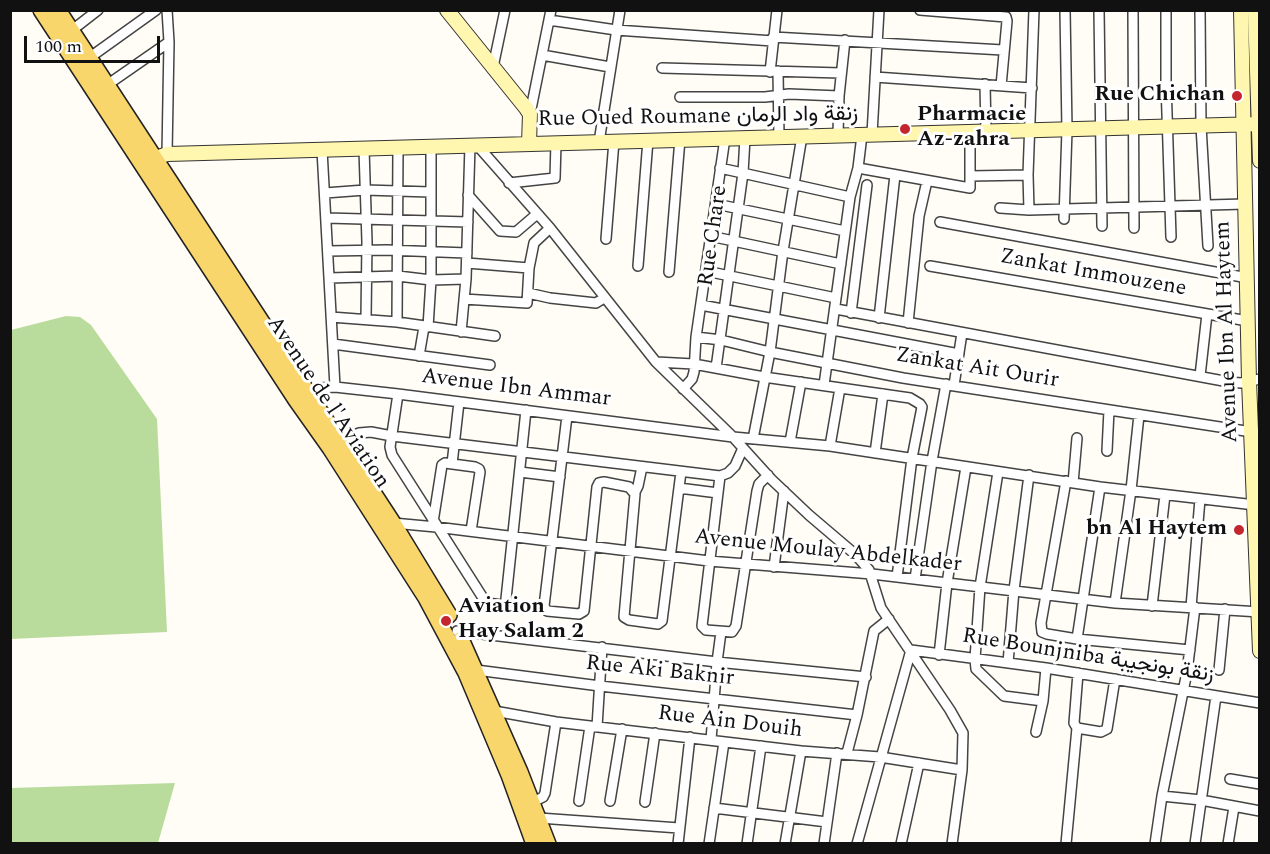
<!DOCTYPE html>
<meta charset="utf-8">
<style>
body{margin:0}
#map{position:relative;width:1270px;height:854px;overflow:hidden;background:#fffdf5;font-family:Spectral,serif}
canvas{display:block}
.frame{position:absolute;inset:0;border:12px solid #111;pointer-events:none}
.scale{position:absolute;left:24px;top:36px;width:136px;height:27px;box-sizing:border-box;border:3px solid #111;border-top:0;padding-left:8px;font-size:18px;line-height:21px;white-space:nowrap;color:#111;-webkit-text-stroke:4px #fff;paint-order:stroke}
</style>
<div id="map">
<canvas width="1270" height="854"></canvas>
<div class="frame"></div>
<div class="scale">100 m</div>
</div>
<script>
const c = document.querySelector('canvas').getContext('2d');
c.lineJoin = 'round';
function paint(path, color) { c.fillStyle = color; c.fill(path, 'evenodd'); }
const poly = rows => new Path2D(rows.map(r => 'M' + r).join(''));
function strokePath(path, color, width, dash) { c.strokeStyle = color; c.lineWidth = width; c.lineCap = dash ? 'butt' : 'round'; c.setLineDash(dash || []); c.stroke(path); }
function drawText(font, color, halo, rows, align = 'center') {
  c.font = font + ' Spectral,Vazirmatn,serif'; c.lineWidth = 6; c.setLineDash([]); c.textBaseline = 'middle'; c.strokeStyle = halo; c.fillStyle = color; for (const [text, x, y, turn = 0] of rows) {
    c.save(); c.translate(x, y); c.rotate((+turn || 0) * Math.PI / 180); c.textAlign = isNaN(turn) ? turn : align; if (halo) c.strokeText(text, 0, 0); c.fillText(text, 0, 0); c.restore();
  }
}
paint(poly([
 [66,316,80,317,91,325,157,419,167,632,11,639,11,330],
 [175,783,158,843,11,843,11,788]
]), '#b9dc9c');
const street = poly([
 [167,10,169,42,167,154],
 [920,10,1006,17,1007,21,1001,86],
 [1099,10,1102,226],
 [1133,10,1134,228],
 [1166,10,1166,83,1171,237],
 [1200,10,1201,126,1208,246],
 [549,20,616,30,773,41],
 [71,31,98,10],
 [773,37,1003,50],
 [542,55,610,67],
 [89,58,156,10],
 [493,67,505,10],
 [662,68,841,73],
 [778,71,779,137],
 [770,72,777,10],
 [875,77,1032,88],
 [985,84,986,132],
 [107,85,169,42],
 [680,97,765,97,789,94,839,96],
 [530,114,551,10],
 [872,134,879,10],
 [838,135,839,96,845,40],
 [599,142,620,10],
 [477,145,550,228,656,362,733,437,771,479,809,515,856,555,869,570,881,608,950,710,963,733,962,770,952,844],
 [364,149,367,242,366,318],
 [322,150,335,387],
 [720,168,850,197],
 [858,168,970,188,970,132],
 [970,176,1028,175],
 [509,183,555,178,556,143],
 [325,193,365,190,431,192],
 [468,195,500,231,516,232,537,214],
 [716,204,845,231],
 [1000,208,1029,210,1245,204],
 [1029,210,1028,175,1034,10],
 [327,218,468,222],
 [1064,219,1067,130,1065,10],
 [940,222,1248,278],
 [710,236,841,264],
 [606,239,614,141],
 [328,251,387,250,467,253],
 [467,263,529,268],
 [638,266,648,140],
 [930,266,1248,321],
 [706,271,836,298],
 [669,272,680,139],
 [329,278,398,276,431,280,466,279,470,145],
 [528,293,550,298,596,303,604,298],
 [464,299,527,303,529,268,534,243,550,228],
 [701,305,959,354],
 [836,309,1229,382,1241,383,1260,379],
 [851,313,867,185],
 [331,317,397,322,495,336],
 [879,318,895,175],
 [397,322,398,148],
 [908,323,919,216,927,181],
 [428,327,431,280,431,146],
 [461,332,466,279],
 [696,337,721,340,770,352,903,378,1252,432],
 [333,344,490,365],
 [419,356,424,327],
 [656,362,694,364,764,377,910,398,920,404,922,407,912,458,897,577],
 [716,368,743,173,745,138],
 [1200,376,1207,314],
 [824,385,850,197,858,168,862,135],
 [954,385,962,333],
 [683,389,692,379,694,372,696,337,725,138],
 [306,394,321,388,335,387,398,394,733,437,830,446,1100,487,1255,505],
 [398,394,390,447,392,455,483,598,488,603,501,605,505,603,506,599,526,410],
 [567,416,544,606,547,611,579,614,584,611,597,487,599,483,604,482,629,487,635,494,624,617,629,620,658,624,662,621,681,472],
 [753,439,770,352,783,251,802,136],
 [790,442,801,382],
 [337,443,359,433,371,432,392,436,720,476,728,473,735,466,743,448],
 [830,446,840,388],
 [1107,451,1109,410],
 [875,453,883,394],
 [452,464,459,402],
 [520,472,560,477],
 [998,472,980,587,975,659,976,669,1004,696,1043,701,1046,668],
 [720,476,702,626,706,630,732,632,736,626,757,491,759,484,768,475],
 [1066,481,1041,623,1042,632,1047,634,1077,639,1190,650],
 [1073,483,1077,438],
 [679,488,718,493],
 [635,492,638,486,642,467],
 [433,522,442,465,445,463,475,467,479,469,480,472,471,531],
 [393,523,436,527,709,561,872,574,1115,603,1260,612],
 [774,567,784,491],
 [915,579,932,461,946,384],
 [1115,603,1131,490,1139,415],
 [1152,606,1165,495],
 [1191,607,1200,499],
 [457,631,717,662,866,677],
 [1077,639,1100,487],
 [939,655,947,583,966,467],
 [1008,663,1014,590,1029,475],
 [476,670,600,686,857,715,874,631,889,619],
 [1219,670,1225,609],
 [1078,673,1074,723,1077,728,1101,732,1107,729,1115,679],
 [494,711,556,722,801,751,880,757,962,770],
 [597,727,602,647],
 [1036,732,1043,701],
 [711,740,717,662,721,632],
 [847,753,857,715],
 [1230,779,1260,784],
 [1162,796,1201,800,1260,811],
 [579,801,590,726],
 [610,801,622,729],
 [533,802,543,797,545,793,556,722],
 [645,802,655,733],
 [714,808,827,822],
 [539,818,679,828],
 [678,844,690,737],
 [709,844,724,742],
 [747,844,761,746],
 [785,844,801,751],
 [824,844,837,753],
 [857,844,911,650,1046,668,1260,703],
 [901,844,919,763],
 [1066,844,1077,728],
 [1155,844,1162,796,1187,672,1195,607],
 [1195,844,1216,696],
 [1228,844,1234,807]
]);
const secondary = poly([
 [447,10,526,108,530,114,529,143],
 [1241,10,1249,381,1260,651],
 [1255,10,1260,161],
 [145,162,167,154,1259,124]
]);
const primary = poly([
 [41,10,296,400,330,448,426,598,466,673,509,775,534,844],
 [58,10,393,523,449,615],
 [461,639,520,772,548,844]
]);
strokePath(street, '#444', 12);
strokePath(secondary, '#333', 16);
strokePath(primary, '#222', 18);
strokePath(street, '#fff', 9);
strokePath(secondary, '#fff6b0', 14);
strokePath(primary, '#f9d66b', 15);
for (const [x, y, r, color] of [
 [1237,96,6,"#c4262e"],
 [905,129,6,"#c4262e"],
 [1239,530,6,"#c4262e"],
 [446,621,6,"#c4262e"]
]) { const dot = new Path2D(); dot.arc(x, y, r, 0, 2 * Math.PI); c.fillStyle = color; c.fill(dot); strokePath(dot, '#fff', 2); }
drawText('bold 22px', '#111', '#fff', [
 ["Rue Chichan",1225,96],
 ["Pharmacie",917,116,"left"],
 ["Az-zahra",917,141,"left"],
 ["bn Al Haytem",1227,530],
 ["Aviation",458,608,"left"],
 ["Hay Salam 2",458,633,"left"]
], 'right');
drawText('22px', '#111', '#fff', [
 ["Rue Oued Roumane زنقة واد الرمان",698,118,-1],
 ["Rue Chare",714,236,-82],
 ["Zankat Immouzene",1093,274,10],
 ["Avenue Ibn Al Haytem",1228,332,-92],
 ["Zankat Ait Ourir",977,369,9],
 ["Avenue Ibn Ammar",516,389,7],
 ["Avenue de l'Aviation",327,403,56],
 ["Avenue Moulay Abdelkader",828,552,6],
 ["Rue Bounjniba زنقة بونجيبة",1088,657,9],
 ["Rue Aki Baknir",660,672,6],
 ["Rue Ain Douih",730,723,7]
]);
</script>
